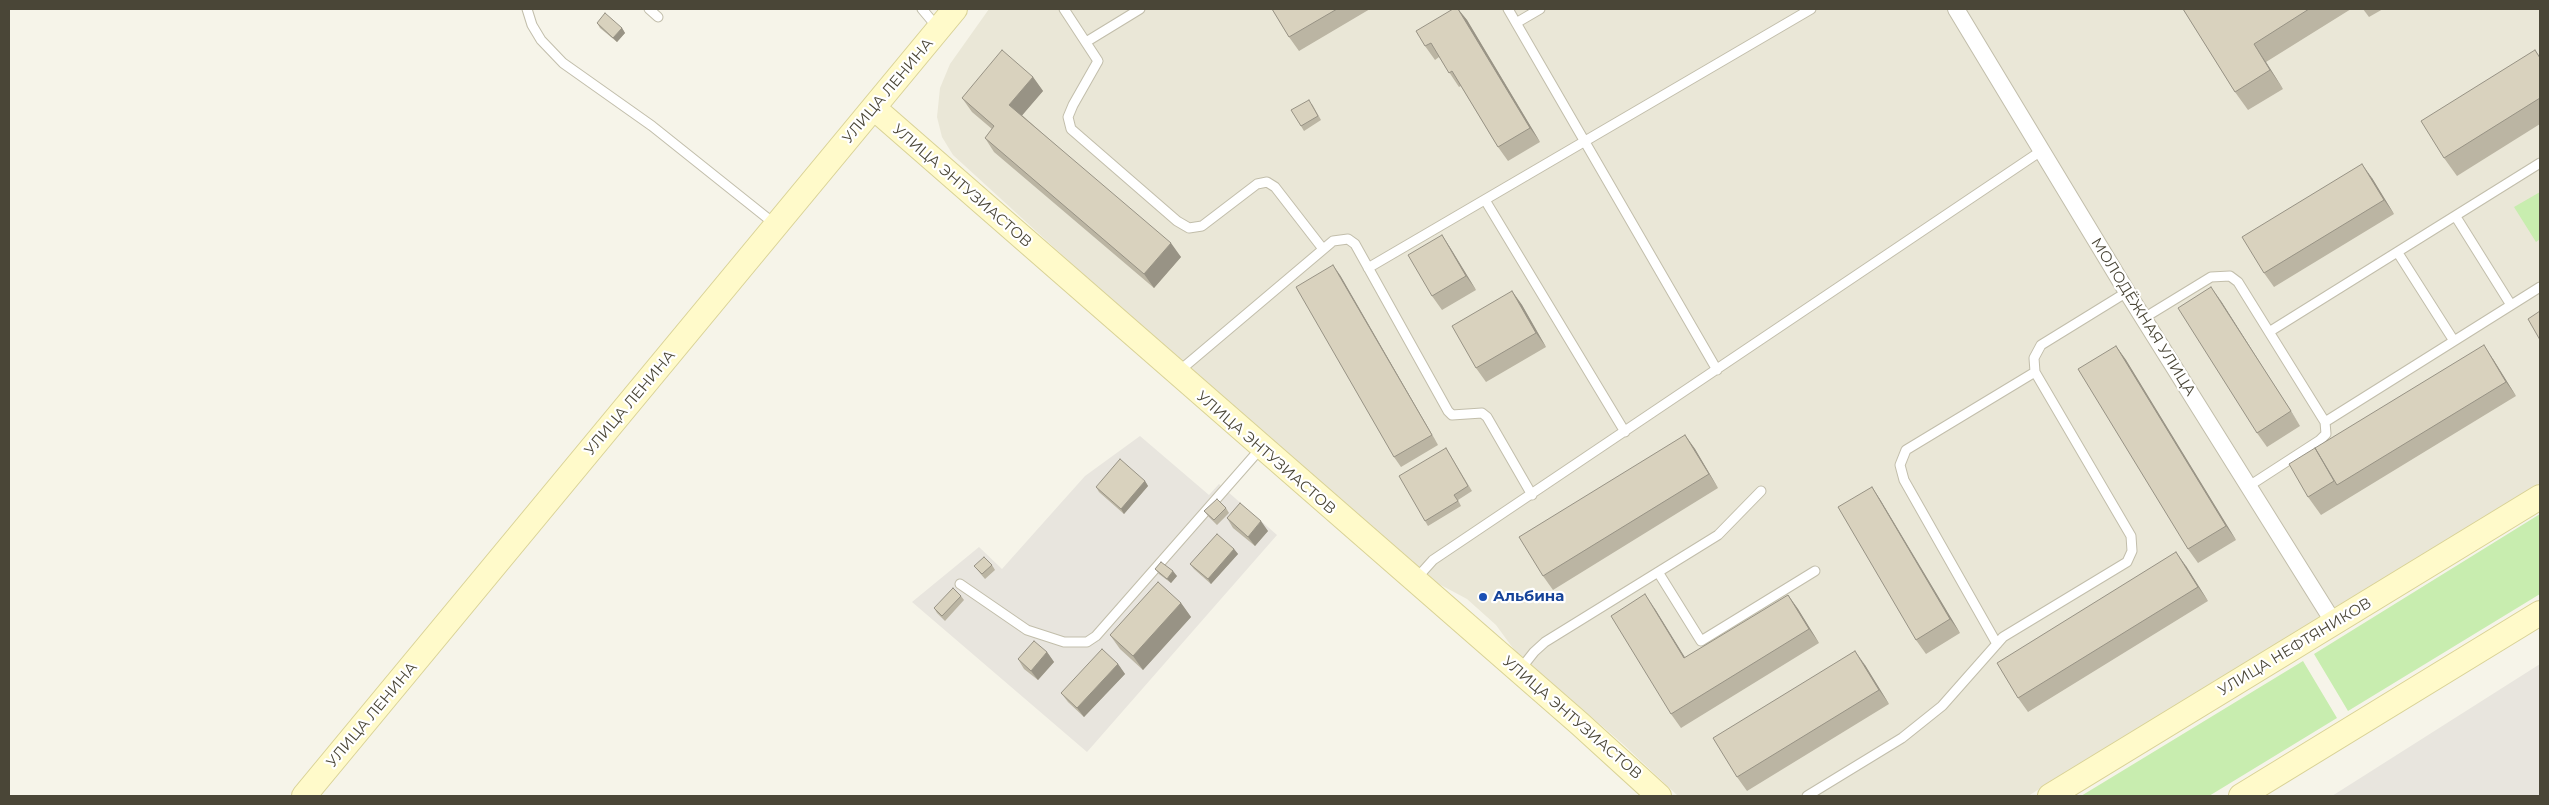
<!DOCTYPE html>
<meta charset="utf-8">
<style>
body{margin:0}
#map{position:relative;width:2549px;height:805px;overflow:hidden;background:#f6f4e9;font-family:Montserrat,sans-serif}
canvas{display:block}
.frame{position:absolute;inset:0;border:10px solid #4a4637;pointer-events:none}
</style>
<div id="map">
<canvas width="2549" height="805"></canvas>
<div class="frame"></div>
</div>
<script>
const c = document.querySelector('canvas').getContext('2d');
c.lineJoin = 'round';
function paint(path, color) { c.fillStyle = color; c.fill(path, 'evenodd'); }
const poly = rows => new Path2D(rows.map(r => 'M' + r).join(''));
function strokePath(path, color, width, dash) { c.strokeStyle = color; c.lineWidth = width; c.lineCap = dash ? 'butt' : 'round'; c.setLineDash(dash || []); c.stroke(path); }
function drawText(font, color, halo, rows, align = 'center') {
  c.font = font + ' Montserrat,sans-serif'; c.lineWidth = 4.5; c.setLineDash([]); c.textBaseline = 'middle'; c.strokeStyle = halo; c.fillStyle = color; for (const [text, x, y, turn = 0] of rows) {
    c.save(); c.translate(x, y); c.rotate((+turn || 0) * Math.PI / 180); c.textAlign = isNaN(turn) ? turn : align; if (halo) c.strokeText(text, 0, 0); c.fillText(text, 0, 0); c.restore();
  }
}
paint(poly([
 [989,9,2540,9,2540,483,2028,796,1678,796,1624,745,1515,651,1496,625,1467,599,1437,583,1120,308,953,155,942,137,937,117,940,88,950,64]
]), '#eae7d7');
paint(poly([
 [1140,436,1209,495,1219,484,1277,535,1087,752,912,602,979,547,1002,569,1085,476],
 [2540,664,2540,796,2332,796]
]), '#e8e5de');
paint(poly([
 [2540,192,2540,239,2536,242,2514,207],
 [2540,514,2540,594,2348,711,2314,654],
 [2303,661,2337,718,2209,796,2081,796]
]), '#c8edaf');
const lane = poly([
 [527,9,532,25,541,40,563,63,652,126,776,225],
 [649,9,658,17],
 [922,9,938,28],
 [1064,9,1098,61,1073,105,1068,117,1071,129,1177,221,1189,228,1202,226,1257,184,1267,182,1275,187,1323,249],
 [1508,9,1717,370],
 [1516,23,1540,9],
 [1086,42,1140,9],
 [1485,200,1625,432],
 [2456,217,2511,305],
 [2398,253,2454,341],
 [1368,268,1811,9],
 [2144,318,2211,277,2230,276,2238,282,2325,422],
 [2269,332,2540,163],
 [1178,372,1333,241,1348,239,1355,244,1448,411,1452,415,1482,413,1487,417,1532,495],
 [2249,486,2320,440,2326,434,2325,422,2540,287],
 [1658,572,1701,641,1815,571],
 [1415,580,1433,560,2041,151],
 [960,584,1027,630,1064,642,1087,642,1096,636,1261,448],
 [1997,644,1904,480,1900,465,1906,450,2035,372],
 [1519,671,1534,652,1545,642,1718,535,1761,491],
 [1807,796,1902,738,1942,706,2003,637,2127,562,2132,551,2131,536,2035,372,2034,358,2041,345,2127,292]
]);
const street = poly([
 [1956,9,2127,292,2334,623]
]);
const secondary = poly([
 [874,108,1580,724,1659,796],
 [304,796,955,9],
 [2050,796,2540,497],
 [2241,796,2540,613]
]);
strokePath(lane, '#c2beab', 11);
strokePath(street, '#c2beab', 18);
strokePath(secondary, '#d9d296', 26);
strokePath(lane, '#fff', 9);
strokePath(street, '#fff', 16);
strokePath(secondary, '#fffaca', 24);
paint(poly([
 [1272,9,1370,9,1299,51,1289,37],
 [1458,9,1467,20,1540,142,1508,161,1498,147,1461,86,1459,87,1439,57,1435,60,1425,46],
 [2183,9,2351,9,2266,62,2283,89,2248,110,2235,92],
 [2363,9,2383,9,2369,17],
 [597,23,622,28,625,33,617,42,600,28],
 [2535,50,2540,57,2540,124,2457,176,2444,158],
 [1033,77,1043,91,1022,115,1181,257,1154,288,994,152,985,138,992,129,972,112,962,98],
 [1312,104,1321,120,1304,131,1301,126],
 [2372,178,2394,214,2274,287,2264,273],
 [1442,235,1451,249,1476,290,1442,310,1432,296],
 [1340,275,1438,445,1401,467,1394,457],
 [1512,291,1522,305,1546,347,1486,382,1476,368],
 [2221,301,2300,426,2267,447,2257,433],
 [2116,346,2126,360,2236,540,2198,563,2188,549],
 [2493,359,2516,396,2321,515,2308,497],
 [1685,435,1695,449,1718,488,1553,590,1543,576],
 [1446,448,1472,491,1458,500,1461,506,1428,526,1425,521],
 [1145,481,1148,486,1124,514,1099,492,1096,487],
 [1872,487,1881,501,1960,633,1926,654,1916,640],
 [1226,508,1229,513,1217,525,1208,516,1204,511],
 [1227,518,1268,531,1255,546,1233,528],
 [1234,549,1238,554,1211,584,1194,569,1190,564],
 [992,565,995,570,985,579,974,566],
 [2186,566,2208,601,2028,712,2018,698],
 [1155,569,1177,576,1171,583,1159,574],
 [1788,595,1798,609,1819,643,1681,728,1671,714,1655,609,1685,658],
 [961,596,964,600,945,621,937,613,934,608],
 [1181,603,1191,617,1143,670,1120,649,1110,635],
 [1047,652,1054,662,1038,680,1024,669,1018,659],
 [1118,664,1125,674,1084,717,1068,702,1061,693],
 [1865,665,1889,704,1747,791,1737,777]
]), '#bbb5a3');
paint(poly([
 [1458,9,1467,20,1540,142,1530,128],
 [622,28,625,33,617,42,613,38],
 [2254,44,2266,62,2283,89,2270,70],
 [1033,77,1043,91,1019,119,1009,105],
 [2362,164,2372,178,2394,214,2384,200],
 [1442,235,1451,249,1476,290,1466,276],
 [1171,243,1181,257,1154,288,1144,274],
 [1333,265,1340,275,1438,445,1432,435],
 [2211,287,2221,301,2300,426,2291,411],
 [1512,291,1522,305,1546,347,1536,333],
 [2484,345,2493,359,2516,396,2506,382],
 [2116,346,2126,360,2236,540,2226,526],
 [1685,435,1695,449,1718,488,1709,474],
 [1145,481,1148,486,1124,514,1121,509],
 [1872,487,1881,501,1960,633,1950,619],
 [1261,521,1268,531,1255,546,1248,537],
 [1234,549,1238,554,1211,584,1208,579],
 [2176,552,2186,566,2208,601,2198,587],
 [1173,571,1177,576,1171,583,1167,579],
 [1645,594,1655,609,1694,672,1684,658],
 [1788,595,1798,609,1819,643,1809,629],
 [1181,603,1191,617,1143,670,1133,656],
 [1855,651,1865,665,1889,704,1879,690],
 [1047,652,1054,662,1038,680,1031,671],
 [1118,664,1125,674,1084,717,1077,708]
]), '#989385');
const building = poly([
 [1272,9,1337,9,1289,37,1272,9],
 [1453,9,1458,9,1530,128,1498,147,1452,71,1449,73,1431,43,1425,46,1416,31,1453,9],
 [2183,9,2309,9,2254,44,2270,70,2235,92,2183,9],
 [605,13,622,28,613,38,597,23,605,13],
 [1002,50,1033,77,1009,105,1171,243,1144,274,985,138,994,126,962,98,1002,50],
 [2535,50,2540,58,2540,98,2444,158,2421,121,2535,50],
 [1309,100,1318,116,1301,126,1291,110,1309,100],
 [2362,164,2384,200,2264,273,2242,237,2362,164],
 [1442,235,1466,276,1432,296,1408,255,1442,235],
 [1333,265,1432,435,1394,457,1296,287,1333,265],
 [2211,287,2291,411,2257,433,2178,308,2211,287],
 [1512,291,1536,333,1476,368,1452,326,1512,291],
 [2540,311,2540,340,2528,319,2540,311],
 [2484,345,2506,382,2337,485,2315,448,2484,345],
 [2116,346,2226,526,2188,549,2078,369,2116,346],
 [1685,435,1709,474,1543,576,1519,537,1685,435],
 [1446,448,1468,486,1454,495,1458,501,1425,521,1399,476,1446,448],
 [2315,448,2334,481,2308,497,2289,464,2315,448],
 [1120,459,1145,481,1121,509,1096,487,1120,459],
 [1872,487,1950,619,1916,640,1838,507,1872,487],
 [1217,499,1226,508,1214,520,1204,511,1217,499],
 [1240,503,1261,521,1248,537,1227,518,1240,503],
 [1217,534,1234,549,1208,579,1190,564,1217,534],
 [2176,552,2198,587,2018,698,1997,663,2176,552],
 [984,557,992,565,982,574,974,566,984,557],
 [1161,562,1173,571,1167,579,1155,569,1161,562],
 [1158,582,1181,603,1133,656,1110,635,1158,582],
 [953,588,961,596,942,616,934,608,953,588],
 [1645,594,1684,658,1788,595,1809,629,1671,714,1611,616,1645,594],
 [1034,641,1047,652,1031,671,1018,659,1034,641],
 [1102,649,1118,664,1077,708,1061,693,1102,649],
 [1855,651,1879,690,1737,777,1713,738,1855,651]
]);
paint(building, '#d9d2be');
strokePath(building, '#989385', 1);
for (const [x, y, r, color] of [
 [1483,597,5,"#1a4fb4"]
]) { const dot = new Path2D(); dot.arc(x, y, r, 0, 2 * Math.PI); c.fillStyle = color; c.fill(dot); strokePath(dot, '#fff', 2); }
drawText('15px', '#4a4637', '#fff', [
 ["УЛИЦА ЛЕНИНА",888,91,-50],
 ["УЛИЦА ЭНТУЗИАСТОВ",962,186,41],
 ["МОЛОДЁЖНАЯ УЛИЦА",2143,317,58],
 ["УЛИЦА ЛЕНИНА",630,403,-50],
 ["УЛИЦА ЭНТУЗИАСТОВ",1266,453,41],
 ["УЛИЦА НЕФТЯНИКОВ",2295,647,-31],
 ["УЛИЦА ЛЕНИНА",372,715,-50],
 ["УЛИЦА ЭНТУЗИАСТОВ",1572,718,41]
]);
drawText('bold 15px', '#164399', '#fff', [
 ["Альбина",1493,597]
], 'left');
</script>
